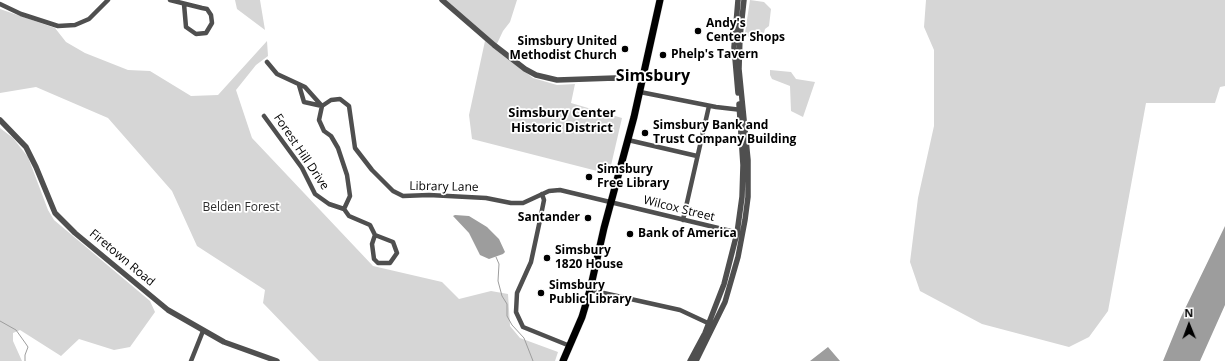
<!DOCTYPE html>
<style>
body{margin:0}
#map{position:relative;width:1225px;height:361px;overflow:hidden;background:#fff;font-family:"Open Sans",sans-serif}
canvas{display:block}
.north{position:absolute;left:1169px;top:305px;width:40px;height:40px;-webkit-text-stroke:3px #fff;paint-order:stroke;rotate:359deg;font-size:11px;font-weight:700;line-height:16px;text-align:center;color:#000}
.north::after{content:'';display:block;margin:auto;width:14px;height:18px;background:#000;clip-path:polygon(50% 0,100% 100%,50% 72%,0 100%)}
</style>
<div id="map">
<canvas width="1225" height="361"></canvas>
<div class="north">N</div>
</div>
<script>
const c = document.querySelector('canvas').getContext('2d');
c.lineJoin = 'round';
function paint(path, color) { c.fillStyle = color; c.fill(path, 'evenodd'); }
const poly = rows => new Path2D(rows.map(r => 'M' + r).join(''));
function strokePath(path, color, width, dash) { c.strokeStyle = color; c.lineWidth = width; c.lineCap = dash ? 'butt' : 'round'; c.setLineDash(dash || []); c.stroke(path); }
function drawText(font, color, halo, rows, align = 'center') {
  c.font = font + ' "Open Sans",sans-serif'; c.lineWidth = 3.5; c.setLineDash([]); c.textBaseline = 'middle'; c.strokeStyle = halo; c.fillStyle = color; for (const [text, x, y, turn = 0] of rows) {
    c.save(); c.translate(x, y); c.rotate((+turn || 0) * Math.PI / 180); c.textAlign = isNaN(turn) ? turn : align; if (halo) c.strokeText(text, 0, 0); c.fillText(text, 0, 0); c.restore();
  }
}
paint(poly([
 [235,0,260,0,265,30,237,9],
 [445,0,517,0,510,22,503,31,495,48,533,78,557,85,575,84,571,103,622,118,609,174,472,139,469,115,485,41,457,10],
 [750,0,764,2,771,9,769,26,765,29,764,33,760,32,749,37,745,33],
 [926,0,1225,0,1225,86,1220,87,1215,103,1146,103,1108,311,1089,337,1069,347,982,324,920,291,910,262,918,198,934,126,934,50,924,27],
 [0,9,55,28,66,42,85,53,128,70,150,71,191,96,218,95,267,41,268,56,256,65,236,90,252,138,373,266,442,282,459,299,491,291,508,294,510,326,520,338,558,352,555,361,319,361,263,303,265,290,197,246,172,191,108,118,36,87,0,93],
 [770,70,791,72,796,79,815,82,803,117,791,111,790,86,772,79,770,75],
 [0,128,13,138,28,157,48,210,54,220,150,301,155,312,130,347,114,350,79,339,61,356,20,330,13,333,13,341,22,361,0,361]
]), '#d6d6d6');
paint(poly([
 [455,215,469,216,487,227,499,239,505,252,503,254,489,259,480,255,469,233,453,216],
 [1225,226,1225,305,1200,361,1163,361,1181,317],
 [828,347,840,361,810,361]
]), '#9d9d9d');
strokePath(poly([
 [496,257,499,264,498,281,502,296,507,304,507,316,512,325,524,338,533,361],
 [0,321,16,330,26,344,28,347,25,355,25,361]
]), '#9d9d9d', 1);
const trunk = poly([
 [563,361,582,317,590,290,604,228,634,117,660,0]
]);
strokePath(trunk, '#dbdbdb', 8);
strokePath(poly([
 [170,0,202,8,207,9,211,15,212,23,206,33,196,34,186,27,184,4],
 [0,4,21,14,58,26,75,25,89,19,108,0],
 [267,62,277,74,305,87,322,106],
 [299,85,304,102,322,106],
 [640,92,716,107,742,110],
 [264,116,302,168,315,194,329,204,344,209],
 [628,140,697,156],
 [542,194,544,200,540,220,531,262,517,293,516,312,523,327,570,346],
 [683,220,709,106],
 [375,235,393,242,397,253,390,263,378,263,374,259,372,244,375,235,370,225,349,216,344,209,350,196,347,175,338,148,331,136,324,131,319,120,322,106,331,100,340,99,349,106,355,148,372,170,393,191,403,196,429,195,486,198,511,203,523,203,549,191,560,190,739,233],
 [590,290,680,310,710,324],
 [191,361,203,331]
]), '#4f4f4f', 4.5);
strokePath(poly([
 [442,0,494,45,525,69,536,75,557,80,615,78,642,79],
 [738,0,734,47,738,93],
 [0,120,26,147,36,167,55,213,75,233,168,310,224,342,277,361],
 [690,361,705,333,724,284,737,233,742,197,743,165,739,104],
 [696,361,725,302,738,257,745,220,748,197,748,160,739,69,740,37,744,0]
]), '#4f4f4f', 5.5);
strokePath(trunk, '#000', 7);
for (const [x, y, r, color] of [
 [698,31,4,"#000"],
 [625,49,4,"#000"],
 [663,55,4,"#000"],
 [645,133,4,"#000"],
 [589,177,4,"#000"],
 [588,218,4,"#000"],
 [630,234,4,"#000"],
 [547,258,4,"#000"],
 [541,293,4,"#000"]
]) { const dot = new Path2D(); dot.arc(x, y, r, 0, 2 * Math.PI); c.fillStyle = color; c.fill(dot); strokePath(dot, '#fff', 1.5); }
drawText('bold 12px', '#000', '#fff', [
 ["Andy's",706,24],
 ["Center Shops",706,38],
 ["Simsbury United",617,42,"right"],
 ["Methodist Church",617,56,"right"],
 ["Phelp's Tavern",671,55],
 ["Simsbury Bank and",653,126],
 ["Trust Company Building",653,140],
 ["Simsbury",597,170],
 ["Free Library",597,184],
 ["Santander",580,218,"right"],
 ["Bank of America",638,234],
 ["Simsbury",555,251],
 ["1820 House",555,265],
 ["Simsbury",549,286],
 ["Public Library",549,300]
], 'left');
drawText('12px', '#000', '#fff', [
 ["Forest Hill Drive",301,152,56],
 ["Library Lane",444,187,1],
 ["Wilcox Street",679,209,14],
 ["Firetown Road",122,258,40]
]);
drawText('12px', '#2d2d2d', '#fff', [
 ["Belden Forest",241,208]
]);
drawText('bold 13px', '#000', '#fff', [
 ["Simsbury Center",562,113],
 ["Historic District",562,128]
]);
drawText('bold 16px', '#000', '#fff', [
 ["Simsbury",653,76]
]);
</script>
